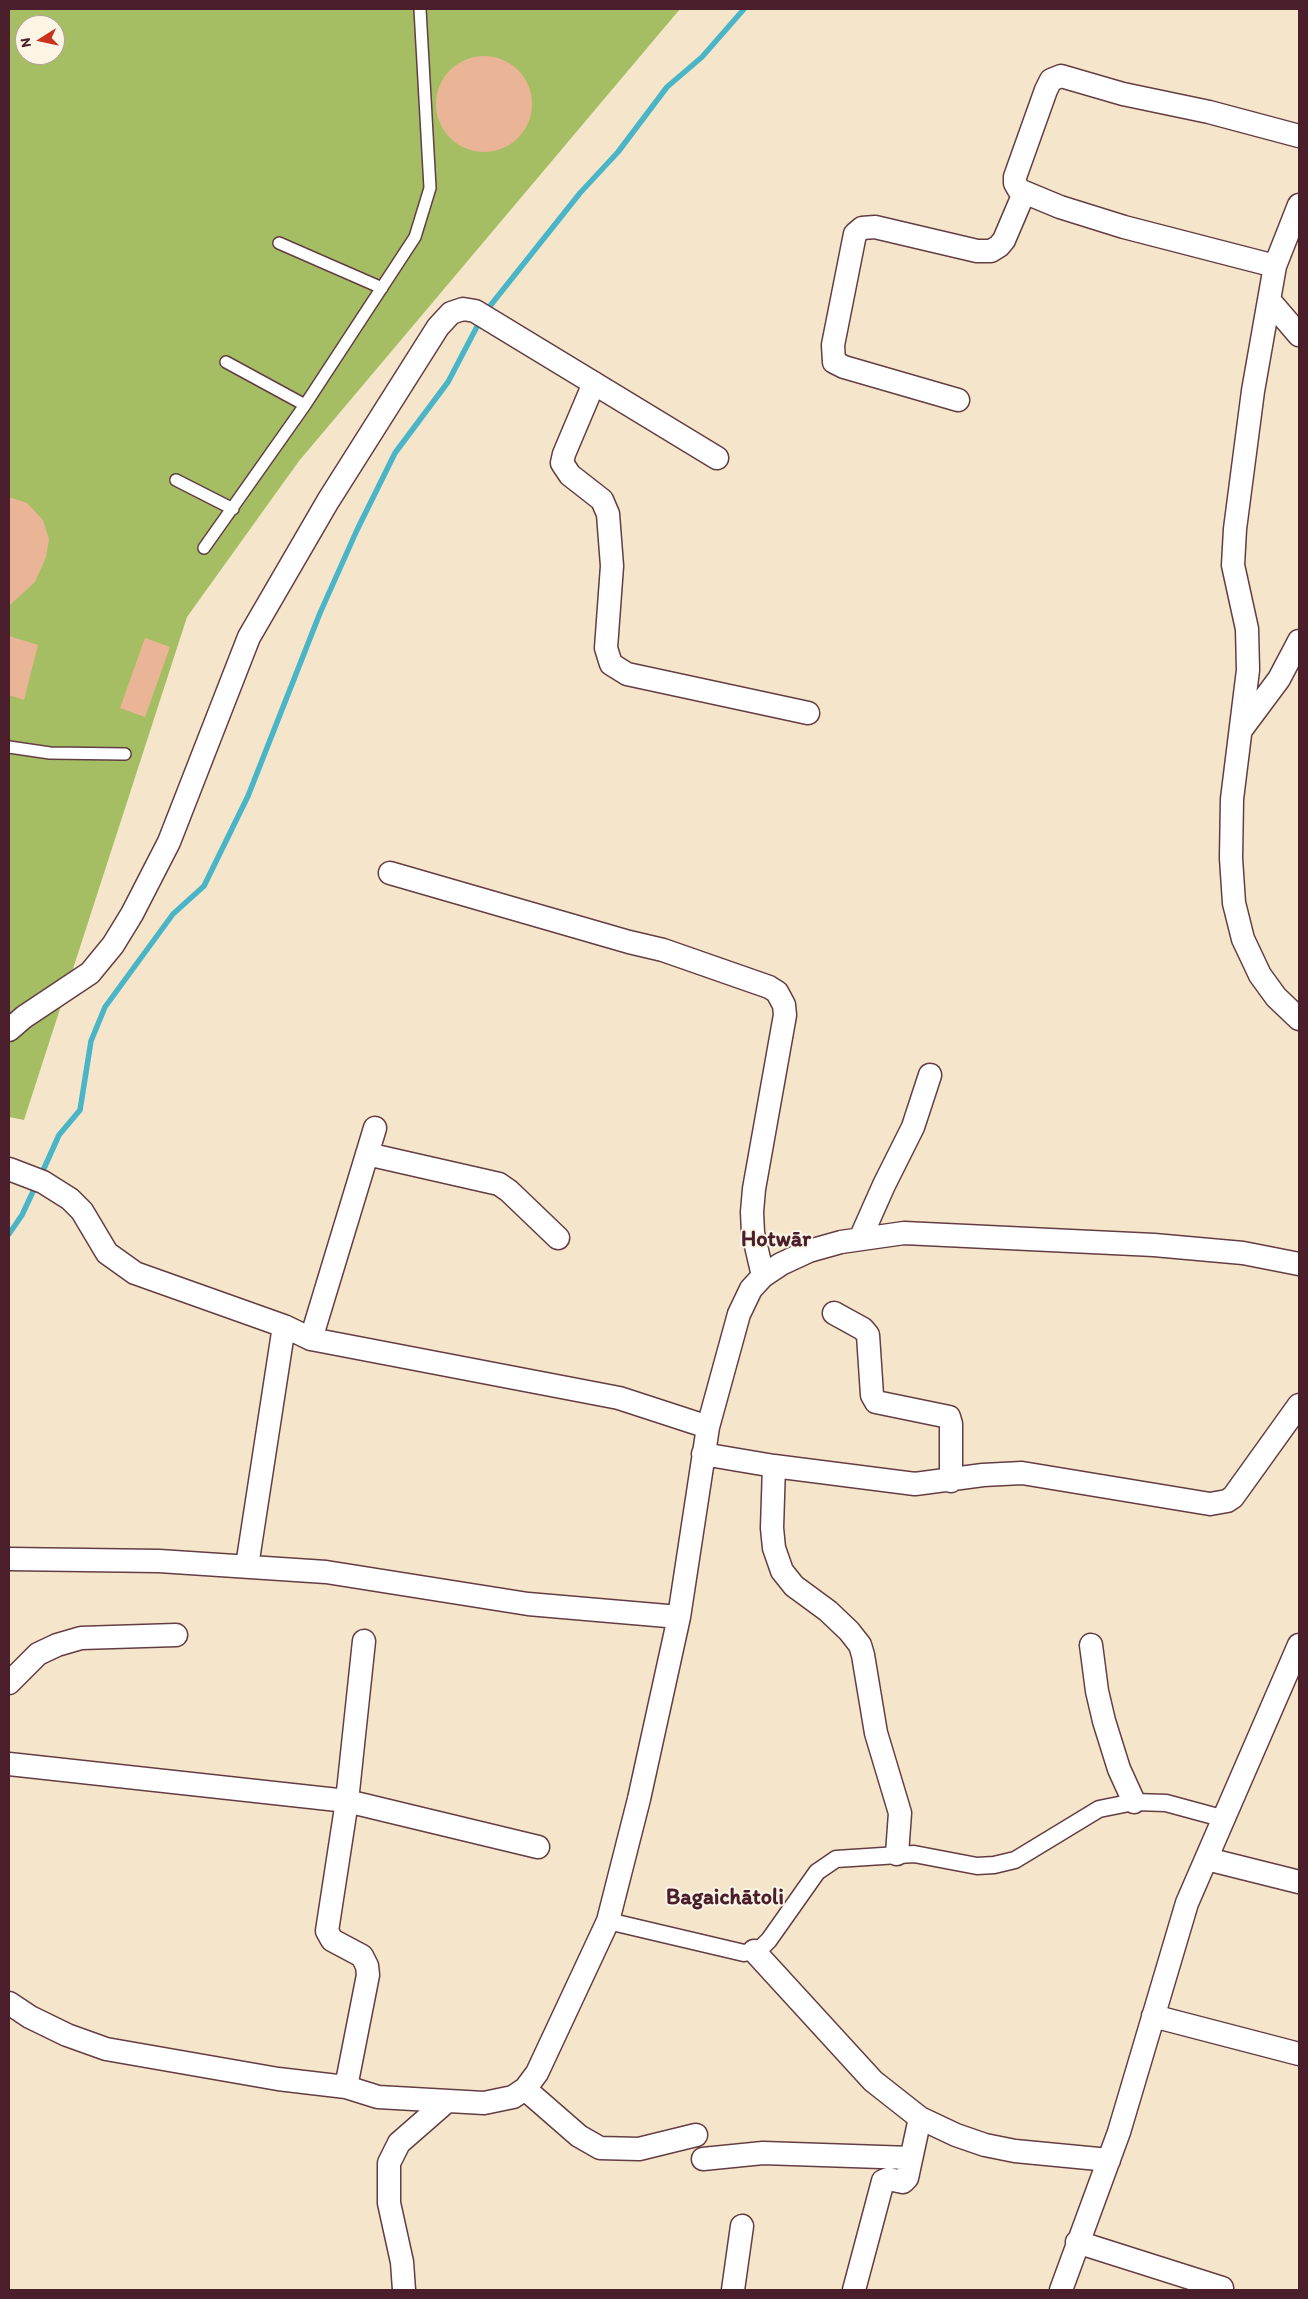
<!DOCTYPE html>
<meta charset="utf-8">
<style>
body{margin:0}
#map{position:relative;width:1308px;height:2299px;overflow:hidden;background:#f5e6cb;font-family:Itim,sans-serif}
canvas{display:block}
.frame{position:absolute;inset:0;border:10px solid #4a1f2b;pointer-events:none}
.north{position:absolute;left:15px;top:15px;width:50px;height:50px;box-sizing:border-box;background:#fcf5e5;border:1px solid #b59f9b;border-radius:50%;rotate:260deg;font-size:14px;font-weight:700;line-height:20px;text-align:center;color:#4a1f2b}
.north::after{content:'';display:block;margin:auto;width:18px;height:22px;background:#c8321e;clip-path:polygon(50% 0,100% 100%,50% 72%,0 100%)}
</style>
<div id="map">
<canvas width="1308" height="2299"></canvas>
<div class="frame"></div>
<div class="north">N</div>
</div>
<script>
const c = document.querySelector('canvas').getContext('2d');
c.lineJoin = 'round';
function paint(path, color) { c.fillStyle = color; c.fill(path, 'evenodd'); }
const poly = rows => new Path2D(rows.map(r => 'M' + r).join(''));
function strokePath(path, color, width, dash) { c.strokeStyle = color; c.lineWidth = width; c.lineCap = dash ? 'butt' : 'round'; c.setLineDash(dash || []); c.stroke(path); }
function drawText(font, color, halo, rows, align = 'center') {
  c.font = font + ' Itim,sans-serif'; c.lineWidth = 4; c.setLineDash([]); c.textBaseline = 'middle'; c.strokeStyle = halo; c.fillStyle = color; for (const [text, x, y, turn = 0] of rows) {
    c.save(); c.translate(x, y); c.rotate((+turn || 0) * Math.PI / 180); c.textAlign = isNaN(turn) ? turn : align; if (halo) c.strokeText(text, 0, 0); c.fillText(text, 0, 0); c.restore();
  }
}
paint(poly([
 [9,9,680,9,299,461,187,617,24,1120,9,1117],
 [25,25,55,25,55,55,25,55]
]), '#a5be64');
strokePath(poly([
 [486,311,580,193,618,152,667,87,702,57,744,9],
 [41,1175,59,1135,80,1110,91,1041,105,1007,173,914,204,886,248,796,320,613,357,530,395,453,448,382,481,319],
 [9,1234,22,1215,37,1183]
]), '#4ab5c7', 5.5);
paint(poly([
 '436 104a48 48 0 1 1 96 0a48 48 0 1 1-96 0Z',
 [9,497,27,503,43,520,49,539,46,557,35,582,9,606],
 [9,636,38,645,24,700,9,695],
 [145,638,170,647,145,717,120,708]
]), '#eab596');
const service = poly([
 [279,243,382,288],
 [226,362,305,405],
 [176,480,233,509],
 [204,548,305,405,415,237,430,188,420,9],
 [9,747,50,753,125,754]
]);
const pedestrian = poly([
 [608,1921,744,1953,754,1951,762,1947,769,1940,817,1872,836,1859,914,1854,977,1866,994,1865,1015,1860,1099,1809,1134,1802,1166,1803,1225,1819]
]);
const minor = poly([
 [1299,205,1275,266,1253,391,1235,529,1233,565,1247,629,1248,670,1232,799,1231,858,1234,903,1243,939,1260,975,1276,997,1299,1019],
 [1275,266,1124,227,1060,207,1019,190,1015,183,1015,177,1046,90,1051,80,1061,76,1123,94,1209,112,1299,136],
 [1269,300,1299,335],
 [594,383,564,454,562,463,570,475,602,500,608,514,612,566,606,648,611,664,627,674,808,713],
 [958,400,844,367,834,362,833,345,855,234,862,228,875,227,977,251,991,251,999,246,1004,240,1024,193],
 [1241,730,1279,679,1299,641],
 [390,873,629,942,663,950,769,987,777,992,784,1005,785,1015,754,1189,752,1212,753,1233,763,1276],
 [9,1030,24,1017,90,973,113,945,132,914,169,842,249,637,328,501,438,327,451,313,463,309,475,311,717,458],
 [367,1154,499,1184,509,1191,558,1238],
 [9,1169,43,1182,70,1199,82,1211,107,1253,135,1273,284,1326,311,1339,619,1398,708,1427],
 [860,1239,884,1185,913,1127,930,1075],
 [834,1313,863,1329,868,1335,872,1395,876,1402,949,1417,951,1424,951,1481],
 [311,1339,375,1128],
 [703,1454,774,1466,915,1484,983,1475,1022,1473,1210,1504,1227,1501,1233,1497,1299,1405],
 [774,1466,772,1528,774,1548,782,1571,794,1586,828,1611,849,1631,860,1645,863,1655,876,1733,900,1813,897,1854],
 [9,1559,159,1561,326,1572,528,1604,679,1617],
 [247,1566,284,1326],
 [1091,1645,1097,1691,1104,1721,1119,1769,1134,1802],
 [9,1683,38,1654,57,1645,81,1638,176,1635],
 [9,1764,347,1801,538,1847],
 [1207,1859,1299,1882],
 [754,1951,873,2081,920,2118,956,2135,985,2145,1015,2151,1109,2160],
 [9,2003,30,2017,67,2035,106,2049,278,2079,346,2087,378,2097,484,2103,513,2097,525,2089,537,2073,608,1921,639,1799,679,1617,708,1427,739,1314,751,1289,763,1276,781,1264,809,1251,841,1242,904,1233,1154,1245,1243,1253,1299,1264],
 [1153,2016,1299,2054],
 [346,2087,368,1975,367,1966,362,1956,332,1940,327,1931,347,1801,364,1641],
 [525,2089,579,2136,600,2148,639,2149,696,2135],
 [703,2159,763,2153,911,2158],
 [1077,2242,1222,2288],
 [404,2290,402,2262,389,2203,389,2163,399,2143,446,2102],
 [733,2290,742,2226],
 [854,2290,883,2181,888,2179,903,2182,907,2178,920,2118],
 [1061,2290,1119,2132,1187,1903,1299,1645]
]);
strokePath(service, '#643d43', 14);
strokePath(pedestrian, '#643d43', 19);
strokePath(minor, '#643d43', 25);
strokePath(service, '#fff', 11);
strokePath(pedestrian, '#fff', 16);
strokePath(minor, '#fff', 22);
drawText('bold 22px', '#4a1f2b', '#fcf5e5', [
 ["Hotwār",776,1240],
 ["Bagaichātoli",725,1898]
]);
</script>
